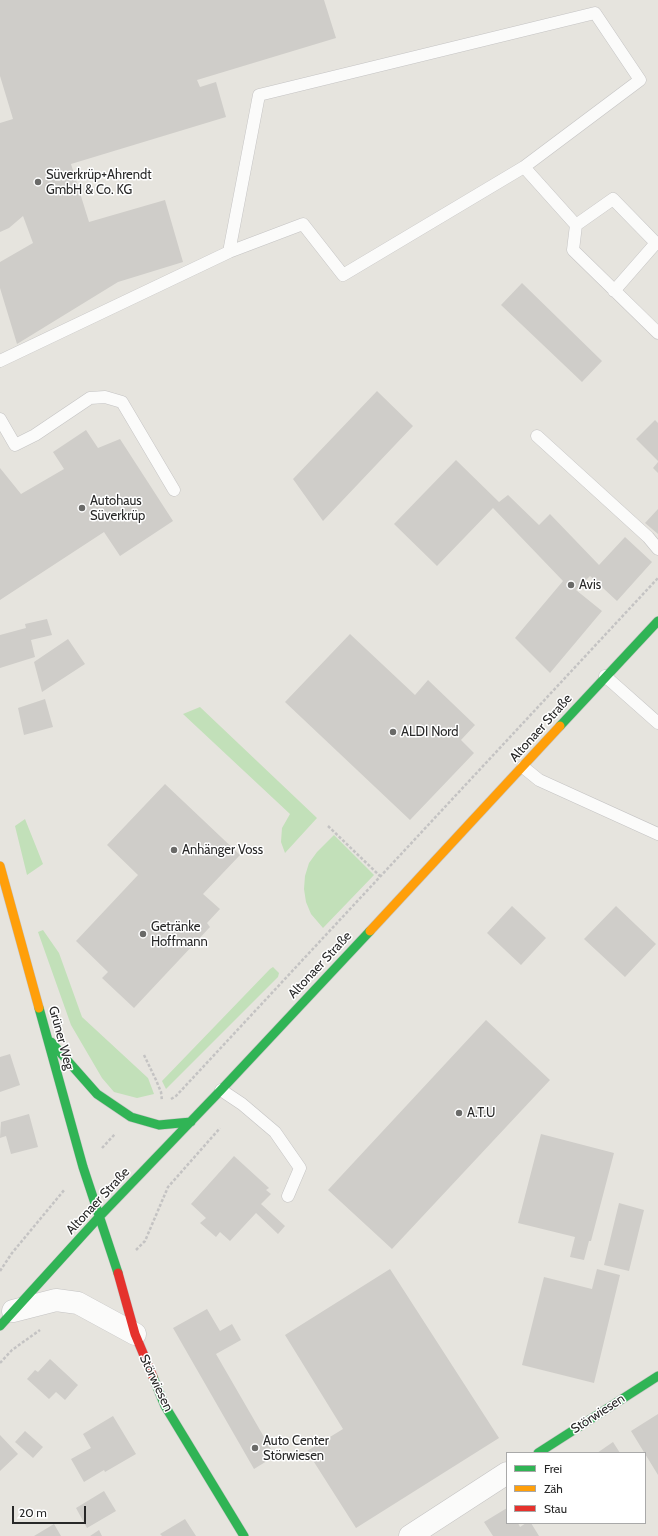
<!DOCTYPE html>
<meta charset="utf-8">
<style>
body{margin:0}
#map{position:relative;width:658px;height:1536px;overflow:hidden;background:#e6e4de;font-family:Cabin,sans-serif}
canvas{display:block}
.legend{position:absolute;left:506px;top:1452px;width:140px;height:72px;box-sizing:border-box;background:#fff;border:1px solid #a9a9a9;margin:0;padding:5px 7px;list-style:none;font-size:12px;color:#282828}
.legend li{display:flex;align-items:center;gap:8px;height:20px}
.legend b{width:20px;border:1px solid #a9a9a9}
.scale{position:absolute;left:12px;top:1506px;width:74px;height:18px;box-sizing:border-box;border:2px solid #282828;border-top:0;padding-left:5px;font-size:12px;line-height:14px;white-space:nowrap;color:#282828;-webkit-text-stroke:3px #fff;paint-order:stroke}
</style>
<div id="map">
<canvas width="658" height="1536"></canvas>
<ul class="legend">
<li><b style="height:5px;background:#30b455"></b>Frei</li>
<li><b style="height:5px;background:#ff9f0a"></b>Zäh</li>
<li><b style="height:5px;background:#e5322d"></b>Stau</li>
</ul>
<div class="scale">20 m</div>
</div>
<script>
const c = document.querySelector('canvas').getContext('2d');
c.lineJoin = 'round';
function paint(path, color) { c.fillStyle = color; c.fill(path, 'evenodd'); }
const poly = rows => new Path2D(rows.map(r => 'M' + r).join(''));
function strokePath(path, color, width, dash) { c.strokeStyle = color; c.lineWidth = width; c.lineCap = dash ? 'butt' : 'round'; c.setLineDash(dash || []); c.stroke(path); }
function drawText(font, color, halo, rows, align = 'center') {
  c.font = font + ' Cabin,sans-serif'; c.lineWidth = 3; c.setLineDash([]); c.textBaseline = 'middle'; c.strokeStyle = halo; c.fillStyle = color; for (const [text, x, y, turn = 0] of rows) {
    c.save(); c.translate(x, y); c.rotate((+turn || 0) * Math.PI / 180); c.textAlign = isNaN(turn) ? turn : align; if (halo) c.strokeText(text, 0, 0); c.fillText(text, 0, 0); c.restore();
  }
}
paint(poly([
 [200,707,317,818,285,853,281,842,282,828,290,814,183,714],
 [25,819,43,864,27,875,15,826],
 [334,835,374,875,323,928,311,914,306,902,304,889,305,876,309,863,317,852],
 [43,930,59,953,82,1017,148,1078,154,1094,137,1098,114,1092,102,1078,71,1025,38,932],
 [273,967,279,973,278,977,166,1089,162,1081,270,969]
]), '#c2e0b9');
paint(poly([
 [0,0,324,0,336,38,197,80,200,87,216,82,226,117,71,164,89,222,165,200,183,262,118,282,17,344,0,288,0,262,33,243,23,216,9,228,0,232,0,123,13,119,0,76],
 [522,283,602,361,582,382,501,305],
 [377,391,413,426,323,521,293,479],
 [655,420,658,423,658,461,636,439],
 [86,430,98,448,120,439,173,521,120,556,104,532,0,600,0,468,21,494,64,469,53,452],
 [456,460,499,502,508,495,539,525,550,514,599,565,625,537,652,562,617,601,590,576,576,590,602,611,550,673,515,638,563,581,493,508,437,566,394,524],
 [658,462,658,473,653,468],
 [658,509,658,534,645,523],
 [47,619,52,635,31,640,35,657,0,668,0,635,26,628,25,624],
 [350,634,415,695,428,680,475,725,461,740,474,753,410,820,285,702],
 [68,639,85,664,42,692,34,662],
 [45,699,53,727,24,735,18,708],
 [165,784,240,855,203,894,220,909,207,923,210,927,134,1008,102,978,108,972,76,941,138,875,107,845],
 [512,906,546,938,521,965,487,933],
 [616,906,656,944,625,977,584,939],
 [486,1020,550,1080,392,1249,328,1190],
 [10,1054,20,1085,0,1092,0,1057],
 [29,1114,38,1147,11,1154,6,1136,0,1138,1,1122],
 [541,1134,614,1153,591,1241,589,1241,584,1260,570,1257,575,1237,518,1223],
 [234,1156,269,1188,266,1190,271,1194,261,1204,285,1226,278,1234,256,1213,230,1241,220,1232,216,1237,200,1223,206,1218,191,1204],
 [619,1203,644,1210,629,1271,604,1265],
 [390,1269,499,1438,356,1528,307,1451,343,1429,285,1335],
 [597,1269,620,1275,594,1383,522,1365,544,1277,592,1289],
 [207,1309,220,1331,232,1324,241,1340,216,1354,275,1456,254,1469,173,1328],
 [50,1359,78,1385,65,1400,56,1392,49,1399,27,1379,35,1370,38,1372],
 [658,1414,658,1475,631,1431],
 [113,1416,136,1454,105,1472,104,1470,84,1482,71,1459,91,1448,83,1434],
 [25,1431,43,1447,33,1458,15,1442],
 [0,1435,18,1454,0,1471],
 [613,1442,620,1453,597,1453],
 [104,1491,116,1511,87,1528,76,1508],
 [507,1508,507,1523,518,1523,520,1527,526,1523,531,1523,539,1536,493,1536,484,1522],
 [185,1519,196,1536,162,1536,160,1534],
 [54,1524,61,1536,34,1536],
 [99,1530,102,1536,90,1536]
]), '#cfcdc9');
const lane = poly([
 [576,225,613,199,656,243,614,291],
 [229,252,303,224,343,275,524,167],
 [0,361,229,252,259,95,595,13,640,80,524,167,576,225,573,250,658,333],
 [0,419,15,445,35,435,90,398,105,397,122,402,174,490],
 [537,436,648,537,658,549],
 [605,676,658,723],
 [523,767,539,780,658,834],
 [221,1090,242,1104,275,1132,300,1168,288,1196]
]);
const street = poly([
 [13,1311,56,1300,78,1303,135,1334],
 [410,1536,507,1473]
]);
const fast = poly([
 [560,726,658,621],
 [39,1008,83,1167,118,1273],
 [51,1042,97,1094,131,1117,159,1125,191,1122],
 [0,1326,100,1216,221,1090,370,931],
 [153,1377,165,1406,244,1536],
 [538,1453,658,1376]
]);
const slow = poly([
 [0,866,39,1008],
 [370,931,560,726]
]);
const jam = poly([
 [118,1273,135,1334,153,1377]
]);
strokePath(lane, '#c4c3c3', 13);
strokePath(street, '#c4c3c3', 23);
strokePath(fast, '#c4c3c3', 10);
strokePath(slow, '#c4c3c3', 10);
strokePath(jam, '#c4c3c3', 10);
strokePath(poly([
 [328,826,380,876],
 [144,1055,156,1080,161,1092,162,1101],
 [171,1099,176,1096,658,578],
 [102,1148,115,1134],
 [136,1250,145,1241,168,1187,220,1128],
 [0,1271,12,1253,65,1189],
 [0,1363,12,1350,40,1330]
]), '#c4c3c3', 2.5, [3, 2]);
strokePath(lane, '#fbfbfa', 12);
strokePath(street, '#fbfbfa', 22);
strokePath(fast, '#30b455', 9);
strokePath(slow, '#ff9f0a', 9);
strokePath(jam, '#e5322d', 9);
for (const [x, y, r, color] of [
 [38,182,4,"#6a6a68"],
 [82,508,4,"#6a6a68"],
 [571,585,4,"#6a6a68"],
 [393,732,4,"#6a6a68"],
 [174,850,4,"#6a6a68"],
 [143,934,4,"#6a6a68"],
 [459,1113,4,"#6a6a68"],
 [255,1448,4,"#6a6a68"]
]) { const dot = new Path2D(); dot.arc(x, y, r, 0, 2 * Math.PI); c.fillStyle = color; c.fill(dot); strokePath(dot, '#fff', 1.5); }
drawText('13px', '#282828', '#fff', [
 ["Süverkrüp+Ahrendt",46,175],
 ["GmbH & Co. KG",46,190],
 ["Autohaus",90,501],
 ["Süverkrüp",90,516],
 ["Avis",579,585],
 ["ALDI Nord",401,732],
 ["Anhänger Voss",182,850],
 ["Getränke",151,927],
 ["Hoffmann",151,942],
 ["A.T.U",467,1113],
 ["Auto Center",263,1441],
 ["Störwiesen",263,1456]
], 'left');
drawText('13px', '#282828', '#fff', [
 ["Altonaer Straße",541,728,-48],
 ["Altonaer Straße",320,965,-47],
 ["Grüner Weg",61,1038,75],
 ["Altonaer Straße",98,1201,-47],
 ["Störwiesen",156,1383,65],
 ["Störwiesen",598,1414,-33]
]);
</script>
